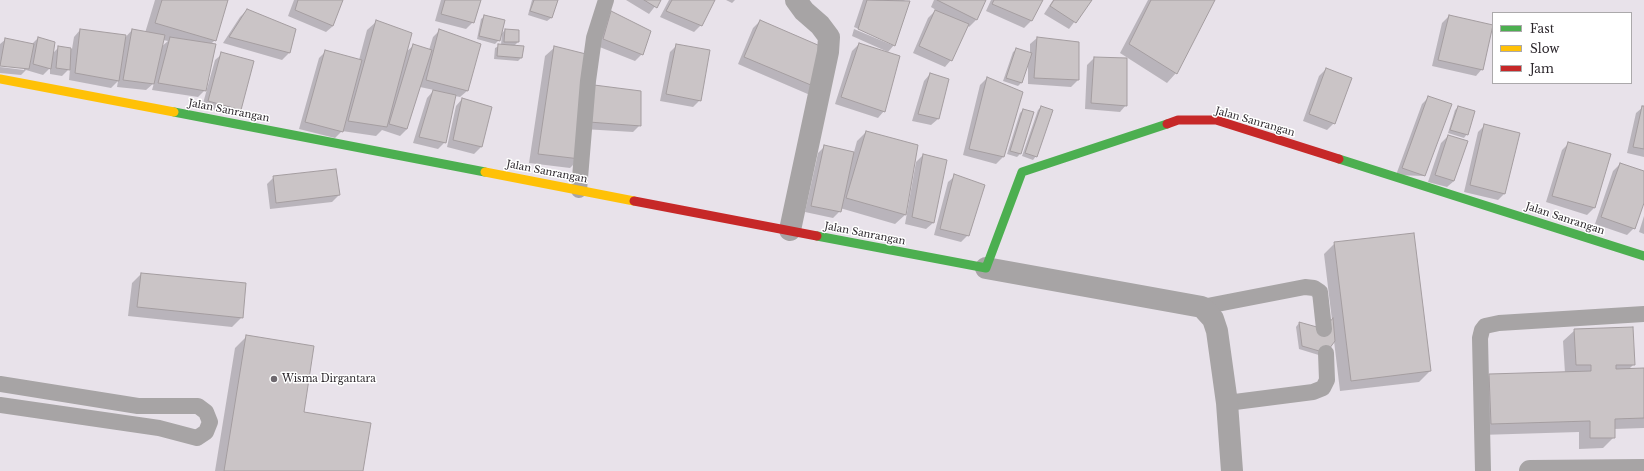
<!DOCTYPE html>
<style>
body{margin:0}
#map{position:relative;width:1644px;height:471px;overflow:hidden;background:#e8e2ea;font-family:"Libre Baskerville",serif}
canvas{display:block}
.legend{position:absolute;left:1492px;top:12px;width:140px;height:72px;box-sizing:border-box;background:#fff;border:1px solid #aba9ab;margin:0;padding:5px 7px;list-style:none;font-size:12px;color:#2c272c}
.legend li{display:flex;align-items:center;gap:8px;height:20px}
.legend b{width:20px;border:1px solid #aba9ab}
</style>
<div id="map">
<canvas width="1644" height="471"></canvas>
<ul class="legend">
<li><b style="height:5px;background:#4caf50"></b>Fast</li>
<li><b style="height:5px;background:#ffc107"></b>Slow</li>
<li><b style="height:5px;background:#c62828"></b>Jam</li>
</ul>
</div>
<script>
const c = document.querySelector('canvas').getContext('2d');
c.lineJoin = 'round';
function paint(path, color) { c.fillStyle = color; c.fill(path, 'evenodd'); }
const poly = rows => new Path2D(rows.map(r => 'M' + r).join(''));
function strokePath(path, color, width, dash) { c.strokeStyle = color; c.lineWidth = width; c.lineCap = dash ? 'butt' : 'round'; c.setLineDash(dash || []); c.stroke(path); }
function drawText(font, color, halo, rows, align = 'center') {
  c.font = font + ' "Libre Baskerville",serif'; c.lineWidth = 3; c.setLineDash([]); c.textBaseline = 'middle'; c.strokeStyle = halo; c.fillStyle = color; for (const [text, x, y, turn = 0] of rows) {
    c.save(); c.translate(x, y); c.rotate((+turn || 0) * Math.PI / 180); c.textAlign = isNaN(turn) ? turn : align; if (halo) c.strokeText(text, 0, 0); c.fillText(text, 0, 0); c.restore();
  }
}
paint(poly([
 [155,0,227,0,215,40,211,44,205,90,198,97,152,90,154,83,146,90,117,87,118,81,111,88,69,80,70,68,62,76,50,74,50,68,43,75,26,70,21,75,0,73,0,67,24,70,24,68,0,65,0,44,6,39,32,44,38,38,52,54,59,47,72,49,74,37,80,30,124,39,132,30,145,33],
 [163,40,168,41,161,47],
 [294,0,342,0,333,26,326,32,288,16],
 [441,0,479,0,473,22,466,29,435,21],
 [532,0,556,0,551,18,547,21,528,15],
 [626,0,660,0,649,14],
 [669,0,714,0,701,25,694,32,660,17],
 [726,0,735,0,732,3],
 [863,0,903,0,908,2,894,45,888,52,852,36,854,29,892,45,892,43,854,27],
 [934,0,985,0,976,20,969,27,968,26,951,60,945,67,913,53,928,18,936,10,931,7],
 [991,0,1042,0,1031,21,1024,28,986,11],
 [1053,0,1091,0,1069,29,1044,14],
 [1148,0,1214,0,1176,73,1167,83,1120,53],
 [247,10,295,30,289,53,282,60,223,43,240,17],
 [611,13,642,54,635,61,597,46,605,19],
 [485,16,499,40,495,44,477,39,481,19],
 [1449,16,1482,69,1476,76,1432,66,1442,23],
 [377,21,406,52,414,45,429,50,433,37,439,31,467,91,460,97,455,96,445,142,438,149,413,143,427,98,434,90,420,87,407,129,400,136,382,130,376,136,342,131,335,138,299,129,319,58,326,51,359,60,367,30],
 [760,21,833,52,810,95,738,64,753,28],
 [505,30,518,31,518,42,514,46,521,58,518,61,494,59,495,48,501,45,502,33],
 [1037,38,1078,80,1071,87,1028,84,1028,60,1021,83,1018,86,1003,81,1013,52,1017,49,1030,54,1030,44],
 [859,44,884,111,878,118,835,104,852,51],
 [677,45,700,100,693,107,660,101,670,52],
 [555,47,579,159,570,168,529,163,545,56],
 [222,54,240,109,233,116,202,107,215,60],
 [1094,58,1126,105,1120,112,1085,109,1087,65],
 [1326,69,1334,123,1327,130,1303,121,1319,76],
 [930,74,938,119,931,125,912,121,924,81],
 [987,78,1022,93,1003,157,996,164,963,155,980,85],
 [588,93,640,125,633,132,583,129],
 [1429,97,1424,176,1396,175,1422,104],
 [462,99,491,108,481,147,474,154,447,147,456,106],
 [1041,107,1036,156,1033,160,1022,156,1038,110],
 [1458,107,1467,134,1464,138,1448,133,1455,110],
 [1643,107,1644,107,1644,157,1627,153,1636,113],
 [1023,110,1020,154,1017,157,1007,154,1020,113],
 [1485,125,1505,193,1498,200,1464,192,1478,132],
 [866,132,905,215,895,224,840,208,840,211,833,218,805,212,818,153,825,146,854,152,857,141],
 [1448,136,1454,181,1447,187,1428,182,1441,143],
 [1569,143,1610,155,1594,208,1587,215,1546,202,1562,150],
 [923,155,933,223,926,229,905,224,916,162],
 [1620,164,1644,172,1644,200,1634,228,1627,235,1595,224,1613,171],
 [955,176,968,235,961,242,934,235,948,182],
 [274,177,339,195,332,202,270,209,267,184],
 [1644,216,1644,234,1639,232],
 [1335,243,1430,371,1419,382,1340,391,1334,341,1322,356,1299,349,1296,327,1299,323,1323,330,1332,320,1324,254],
 [141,274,242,317,232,327,128,316,132,283],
 [1575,330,1634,364,1629,369,1644,369,1644,428,1614,429,1614,437,1603,448,1579,449,1579,432,1480,435,1478,386,1490,375,1565,373,1563,341],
 [247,336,302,413,362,471,215,471,235,348]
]), '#0003');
const building = poly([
 [162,0,228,0,216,41,155,23,162,0],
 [298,0,343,0,333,26,295,10,298,0],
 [445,0,481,0,474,23,441,14,445,0],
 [534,0,558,0,552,18,530,11,534,0],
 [644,0,661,0,657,8,644,0],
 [672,0,715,0,702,26,666,11,672,0],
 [867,0,910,1,895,46,858,29,867,0],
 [937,0,986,0,977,20,937,0],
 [994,0,1043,0,1032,21,992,4,994,0],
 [1054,0,1092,0,1076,23,1050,6,1054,0],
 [1151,0,1215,0,1177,74,1129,44,1151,0],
 [247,9,296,29,290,53,229,37,247,9],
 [935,10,969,24,952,61,919,46,935,10],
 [611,11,651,31,643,55,603,39,611,11],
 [484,15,505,20,500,41,479,36,484,15],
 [1449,15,1493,25,1483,70,1438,60,1449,15],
 [376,20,412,33,387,127,348,121,376,20],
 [760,20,834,52,818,88,744,57,760,20],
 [80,29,126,35,119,81,75,73,80,29],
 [132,29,165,35,154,84,123,80,132,29],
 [439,29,481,44,468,91,426,80,439,29],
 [505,29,519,30,519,42,504,42,505,29],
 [38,37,55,42,51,69,33,64,38,37],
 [170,37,216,44,206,91,158,83,170,37],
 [1037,37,1079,42,1079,80,1034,78,1037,37],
 [5,38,34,44,29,69,0,66,5,38],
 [859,43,900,56,885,112,841,97,859,43],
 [413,44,432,50,407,129,389,124,413,44],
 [498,44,524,46,522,58,497,56,498,44],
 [676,44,710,50,701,101,666,94,676,44],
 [58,46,71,48,70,70,56,68,58,46],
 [554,46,586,54,580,159,538,154,554,46],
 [1016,48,1032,53,1022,83,1006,78,1016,48],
 [325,50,362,60,343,132,305,122,325,50],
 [221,52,254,61,241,110,208,101,221,52],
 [1094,57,1127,58,1127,106,1091,103,1094,57],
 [1326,68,1352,78,1335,124,1309,114,1326,68],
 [930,73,949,79,939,119,918,114,930,73],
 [987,77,1023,92,1004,157,969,149,987,77],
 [594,85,641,91,641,126,589,122,594,85],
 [433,90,456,95,446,143,419,137,433,90],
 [1428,96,1452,104,1425,176,1402,168,1428,96],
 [462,98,492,107,482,147,453,140,462,98],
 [1041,106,1053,110,1037,157,1025,153,1041,106],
 [1458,106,1475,111,1468,135,1450,130,1458,106],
 [1642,106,1644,106,1644,149,1633,147,1642,106],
 [1023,109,1034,112,1021,154,1010,151,1023,109],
 [1484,124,1520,133,1505,194,1470,185,1484,124],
 [866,131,918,145,906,215,846,198,866,131],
 [1448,135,1468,141,1454,181,1435,175,1448,135],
 [1568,142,1611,154,1595,208,1552,196,1568,142],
 [824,145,854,152,841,212,811,206,824,145],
 [923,154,947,160,934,223,912,217,923,154],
 [1620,163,1644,171,1644,203,1635,229,1601,217,1620,163],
 [336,169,340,195,276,203,273,176,336,169],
 [954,174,985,185,969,236,940,229,954,174],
 [1414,233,1431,371,1351,381,1334,242,1414,233],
 [141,273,246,283,243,318,137,307,141,273],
 [1333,318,1335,341,1326,353,1302,346,1299,322,1324,329,1333,318],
 [1633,327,1635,365,1616,365,1616,369,1644,368,1644,418,1615,419,1615,438,1590,438,1590,421,1491,424,1489,374,1591,371,1591,365,1576,365,1574,329,1633,327],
 [246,335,314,346,304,412,371,423,363,471,224,471,246,335]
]);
paint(building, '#cac4c6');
strokePath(building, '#a49da0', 1);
strokePath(poly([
 [579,190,588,81,594,38,606,0],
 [1202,307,1305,287,1314,288,1320,292,1324,329],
 [0,384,138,406,198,406,206,412,210,422,206,432,197,438,159,428,0,405],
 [1227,403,1313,392,1323,388,1327,380,1326,353],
 [1483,471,1480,338,1482,330,1485,326,1499,323,1644,314]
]), '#a7a4a5', 16);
strokePath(poly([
 [790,230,828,52,829,37,820,25,804,11,796,0],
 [986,268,1202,307,1213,319,1217,331,1227,403,1232,471],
 [1530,471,1644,470]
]), '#a7a4a5', 22);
strokePath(poly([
 [174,112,485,172],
 [1339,159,1644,256],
 [817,236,986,268,1022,172,1167,124]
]), '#4caf50', 9);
strokePath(poly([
 [0,79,174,112],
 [485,172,634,201]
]), '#ffc107', 9);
strokePath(poly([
 [1167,124,1178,120,1216,120,1339,159],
 [634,201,817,236]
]), '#c62828', 9);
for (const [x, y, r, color] of [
 [274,379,4,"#6e686e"]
]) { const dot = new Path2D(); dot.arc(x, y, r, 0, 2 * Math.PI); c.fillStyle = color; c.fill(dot); strokePath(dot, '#fff', 1.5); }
drawText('10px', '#2c272c', '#fff', [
 ["Jalan Sanrangan",229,111,11],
 ["Jalan Sanrangan",1255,122,16],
 ["Jalan Sanrangan",547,172,11],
 ["Jalan Sanrangan",1565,219,18],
 ["Jalan Sanrangan",865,234,11]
]);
drawText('10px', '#2c272c', '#fff', [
 ["Wisma Dirgantara",282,379]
], 'left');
</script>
